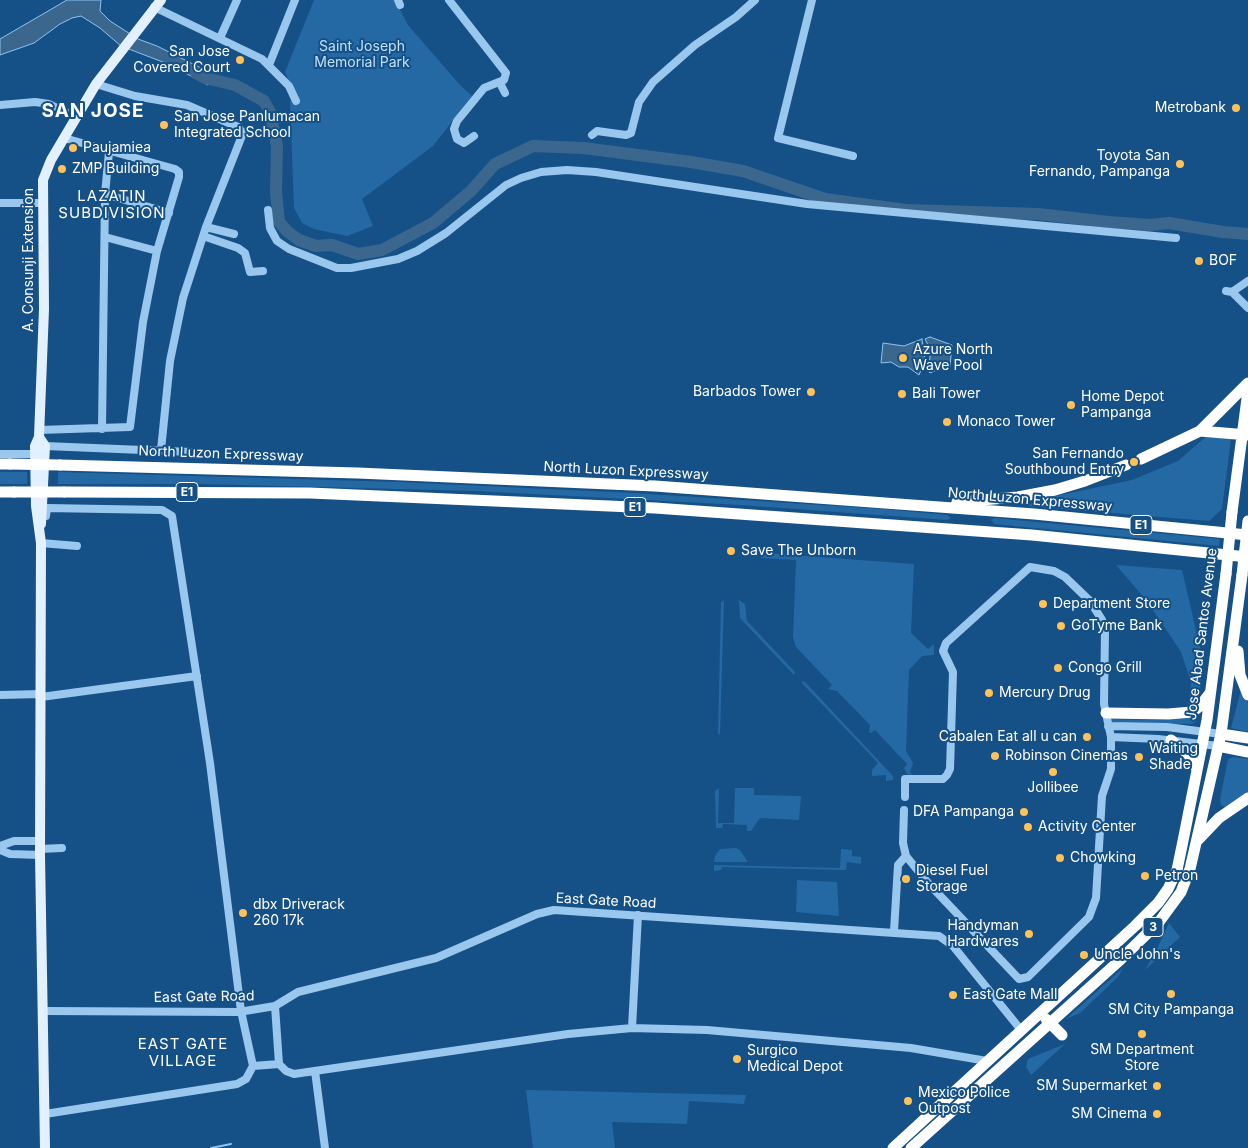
<!DOCTYPE html>
<style>
body{margin:0}
canvas{display:block;background:#155087}
</style>
<canvas width="1248" height="1148"></canvas>
<script>
const c = document.querySelector('canvas').getContext('2d');
c.lineJoin = 'round';
function paint(path, color) { c.fillStyle = color; c.fill(path, 'evenodd'); }
const poly = rows => new Path2D(rows.map(r => 'M' + r).join(''));
function strokePath(path, color, width, dash) { c.strokeStyle = color; c.lineWidth = width; c.lineCap = dash ? 'butt' : 'round'; c.setLineDash(dash || []); c.stroke(path); }
function drawText(font, color, halo, rows, align = 'center') {
  c.font = font + ' Inter,sans-serif'; c.lineWidth = 4; c.setLineDash([]); c.textBaseline = 'middle'; c.strokeStyle = halo; c.fillStyle = color; for (const [text, x, y, turn = 0] of rows) {
    c.save(); c.translate(x, y); c.rotate((+turn || 0) * Math.PI / 180); c.textAlign = isNaN(turn) ? turn : align; if (halo) c.strokeText(text, 0, 0); c.fillText(text, 0, 0); c.restore();
  }
}
paint(poly([
 [314,0,395,0,408,25,460,85,472,96,433,146,362,199,373,226,347,236,314,229,302,223,294,208,290,101,296,98,285,72],
 [1208,435,1231,439,1222,509,1209,521,1026,506,1041,499,1132,480,1178,461],
 [0,472,27,472,27,484,0,484],
 [58,472,398,482,634,493,883,509,947,515,951,518,947,520,740,505,474,491,201,484,58,484],
 [994,518,1220,539,1219,546,994,524,991,520],
 [765,553,914,564,911,633,928,649,934,644,934,655,922,656,909,670,906,751,913,763,910,772,912,775,907,774,904,768,907,764,875,730,871,733,869,732,870,725,837,691,828,689,832,685,796,647,793,637,796,560,760,558],
 [1116,565,1182,570,1202,656,1200,695,1188,707,1191,682,1181,652,1147,601],
 [724,600,720,735,718,733,721,602],
 [739,600,745,604,747,621,795,672,794,675,740,618],
 [804,681,893,776,893,780,886,781,886,775,872,776,872,770,878,763,801,682],
 [1241,690,1248,703,1248,732,1231,728],
 [1196,715,1197,721,1192,724,1111,723,1110,719,1164,720],
 [1234,757,1248,759,1248,792,1225,807,1221,805,1220,800,1228,759],
 [719,788,718,823,734,823,735,788,754,788,754,795,801,796,799,820,760,818,751,831,747,831,747,825,723,824,722,828,716,828,715,791],
 [736,848,740,850,748,862,714,862,715,856,720,849],
 [841,849,852,850,852,856,861,857,861,864,847,862,846,870,722,867,721,870,714,871,714,865,840,868],
 [797,880,837,882,839,916,796,912],
 [1169,923,1180,937,1145,970,1157,949],
 [1123,968,1118,977,1080,1013,1066,1019],
 [1065,1044,1031,1075,1026,1067,1028,1059],
 [526,1090,746,1095,744,1104,689,1101,687,1124,612,1122,615,1148,533,1148]
]), '#2468a4');
const water = poly([
 [67,0,101,0,100,11,110,21,138,39,157,46,207,71,211,76,208,85,168,64,121,46,100,28,81,16,72,18,60,24,34,43,0,55,0,39,67,0],
 [930,337,952,345,950,367,946,366,930,373,927,370,930,358,929,347,925,339,930,337],
 [922,339,925,361,919,375,908,367,899,367,891,362,881,363,883,343,904,346,922,339]
]);
paint(water, '#3b678f');
strokePath(water, '#8cc4f1', 1);
strokePath(poly([
 [211,1148,231,1144]
]), '#8cc4f1', 2);
strokePath(poly([
 [196,73,205,78,235,85,264,101,270,112,277,146,276,192,279,222,288,232,299,240,316,246,332,245,358,254,382,250,433,223,471,191,495,164,533,146,584,148,691,162,743,171,825,199,906,210,1038,214,1109,222,1150,225,1169,223,1223,232,1248,234]
]), '#3b678f', 12);
strokePath(poly([
 [398,0,400,5],
 [449,0,506,73,504,80,484,88,457,121,454,129,457,139,464,143,474,136],
 [812,0,778,138,853,156],
 [154,7,262,59,289,86,296,101],
 [220,38,237,0],
 [269,65,295,0],
 [500,83,505,93],
 [96,84,135,96,187,105,238,127,243,133,206,227,183,298,170,361,161,450],
 [0,105,35,102,49,104,76,117],
 [592,135,597,131,626,135,631,133,639,102,653,82,695,45,736,17,755,0],
 [105,194,169,213],
 [0,203,42,203],
 [268,210,270,228,277,241,289,249,337,268,351,268,398,259,417,251,446,233,506,185,521,178,541,172,567,170,596,172,807,204,1176,238],
 [206,227,234,234],
 [203,236,238,248,245,253,250,272,263,271],
 [105,237,157,251],
 [1226,291,1232,292,1248,308],
 [1232,292,1248,281],
 [102,429,105,194,109,152],
 [39,430,130,427,143,322,157,251,179,177,179,172,175,169,64,138],
 [45,446,191,452],
 [0,454,35,454],
 [41,543,77,546],
 [0,695,41,694],
 [41,697,197,676],
 [1108,726,1167,727,1221,734],
 [1111,737,1158,739,1218,746],
 [904,810,903,843,906,856,928,883,1019,979,1028,977,1089,917,1096,898,1102,796,1111,769,1111,737,1104,704,1105,630,1102,620,1090,601,1065,577,1054,571,1030,567,946,643,943,651,953,672,950,769,947,775,943,779,905,779,905,797],
 [0,846,14,841,40,841],
 [40,849,62,848],
 [0,850,10,854,40,855],
 [894,931,898,865,906,856],
 [275,1006,279,1064,286,1071,294,1074,568,1034,632,1028,707,1030,911,1048,987,1061],
 [44,1011,239,1012,275,1006,298,992,436,958,537,914,554,910,939,936,953,946,1021,1030],
 [632,1028,638,915],
 [253,1066,279,1064],
 [315,1071,325,1148],
 [45,1114,237,1084,246,1079,253,1066,241,1011,210,763,172,516,162,510,47,508,46,516]
]), '#9ac7ee', 8);
strokePath(poly([
 [39,437,45,446,41,524],
 [45,1148,40,855,41,543,36,506,35,446,39,437,44,309,43,180,51,160,96,84,161,0]
]), '#e2f0ff', 10);
strokePath(poly([
 [1200,431,1248,435],
 [1141,459,1200,431,1248,383],
 [0,464,10,464],
 [60,465,358,473,655,486,1034,514,1248,535],
 [0,492,14,492],
 [64,492,310,493,655,508,1032,535,1248,557],
 [957,502,1018,497,1055,490,1085,481,1126,465],
 [1232,512,1248,391],
 [1238,651,1240,675,1248,695],
 [1106,713,1168,714,1192,712,1200,706,1210,693],
 [1221,734,1248,738],
 [1171,740,1188,754,1197,769],
 [1218,746,1248,752],
 [1198,840,1219,818,1248,798],
 [1046,1019,1062,1035],
 [893,1148,1135,926,1158,903,1168,889,1177,870,1184,836,1207,720,1226,574],
 [911,1148,1119,961,1159,922,1181,892,1190,869,1221,734,1242,575]
]), '#fff', 11);
strokePath(poly([
 [10,464,60,465],
 [14,492,64,492],
 [1226,574,1232,512],
 [1242,575,1248,521]
]), '#fff', 11);
for (const [x, y, r, color] of [
 [240,60,5,"#ffc158"],
 [1236,108,5,"#ffc158"],
 [164,125,5,"#ffc158"],
 [73,148,5,"#ffc158"],
 [1180,164,5,"#ffc158"],
 [62,169,5,"#ffc158"],
 [1199,261,5,"#ffc158"],
 [903,358,5,"#ffc158"],
 [811,392,5,"#ffc158"],
 [902,394,5,"#ffc158"],
 [1071,405,5,"#ffc158"],
 [947,422,5,"#ffc158"],
 [1134,462,5,"#ffc158"],
 [731,551,5,"#ffc158"],
 [1043,604,5,"#ffc158"],
 [1061,626,5,"#ffc158"],
 [1058,668,5,"#ffc158"],
 [989,693,5,"#ffc158"],
 [1087,737,5,"#ffc158"],
 [995,756,5,"#ffc158"],
 [1139,757,5,"#ffc158"],
 [1053,772,5,"#ffc158"],
 [1024,812,5,"#ffc158"],
 [1028,827,5,"#ffc158"],
 [1060,858,5,"#ffc158"],
 [1145,876,5,"#ffc158"],
 [906,879,5,"#ffc158"],
 [243,913,5,"#ffc158"],
 [1029,934,5,"#ffc158"],
 [1084,955,5,"#ffc158"],
 [1171,994,5,"#ffc158"],
 [953,995,5,"#ffc158"],
 [1142,1034,5,"#ffc158"],
 [737,1059,5,"#ffc158"],
 [1157,1086,5,"#ffc158"],
 [908,1101,5,"#ffc158"],
 [1157,1114,5,"#ffc158"]
]) { const dot = new Path2D(); dot.arc(x, y, r, 0, 2 * Math.PI); c.fillStyle = color; c.fill(dot); strokePath(dot, '#155087', 2); }
for (const [x, y, w] of [
 [187,492,22],
 [635,507,22],
 [1141,525,22],
 [1153,927,20]
]) { const box = new Path2D(); box.roundRect(x - w / 2, y - 9.5, w, 19, 4); c.fillStyle = '#155087'; c.fill(box); strokePath(box, '#fff', 1); }
drawText('bold 12px', '#fff', null, [
 ["E1",187,492],
 ["E1",635,507],
 ["E1",1141,525],
 ["3",1153,927]
]);
drawText('14px', '#c0e0fb', '#155087', [
 ["Saint Joseph",362,47],
 ["Memorial Park",362,63]
]);
drawText('14px', '#fff', '#155087', [
 ["San Jose",230,52,"right"],
 ["Covered Court",230,68,"right"],
 ["Metrobank",1226,108,"right"],
 ["San Jose Panlumacan",174,117],
 ["Integrated School",174,133],
 ["Paujamiea",83,148],
 ["Toyota San",1170,156,"right"],
 ["Fernando, Pampanga",1170,172,"right"],
 ["ZMP Building",72,169],
 ["BOF",1209,261],
 ["Azure North",913,350],
 ["Wave Pool",913,366],
 ["Barbados Tower",801,392,"right"],
 ["Bali Tower",912,394],
 ["Home Depot",1081,397],
 ["Pampanga",1081,413],
 ["Monaco Tower",957,422],
 ["San Fernando",1124,454,"right"],
 ["Southbound Entry",1124,470,"right"],
 ["Save The Unborn",741,551],
 ["Department Store",1053,604],
 ["GoTyme Bank",1071,626],
 ["Congo Grill",1068,668],
 ["Mercury Drug",999,693],
 ["Cabalen Eat all u can",1077,737,"right"],
 ["Waiting",1149,749],
 ["Shade",1149,765],
 ["Robinson Cinemas",1005,756],
 ["Jollibee",1053,788,"center"],
 ["DFA Pampanga",1014,812,"right"],
 ["Activity Center",1038,827],
 ["Chowking",1070,858],
 ["Diesel Fuel",916,871],
 ["Storage",916,887],
 ["Petron",1155,876],
 ["dbx Driverack",253,905],
 ["260 17k",253,921],
 ["Handyman",1019,926,"right"],
 ["Hardwares",1019,942,"right"],
 ["Uncle John's",1094,955],
 ["East Gate Mall",963,995],
 ["SM City Pampanga",1171,1010,"center"],
 ["SM Department",1142,1050,"center"],
 ["Store",1142,1066,"center"],
 ["Surgico",747,1051],
 ["Medical Depot",747,1067],
 ["SM Supermarket",1147,1086,"right"],
 ["Mexico Police",918,1093],
 ["Outpost",918,1109],
 ["SM Cinema",1147,1114,"right"]
], 'left');
drawText('14px', '#fff', '#155087', [
 ["A. Consunji Extension",29,260,-90],
 ["North Luzon Expressway",221,454,2],
 ["North Luzon Expressway",626,471,3],
 ["North Luzon Expressway",1030,500,5],
 ["Jose Abad Santos Avenue",1202,634,-83],
 ["East Gate Road",606,901,3],
 ["East Gate Road",204,997,-1]
]);
c.letterSpacing = '1px';
drawText('15px', '#fff', '#155087', [
 ["LAZATIN",112,196],
 ["SUBDIVISION",112,213],
 ["EAST GATE",183,1044],
 ["VILLAGE",183,1061]
]);
c.letterSpacing = '0px';
c.letterSpacing = '1px';
drawText('bold 19px', '#fff', '#155087', [
 ["SAN JOSE",93,111]
]);
c.letterSpacing = '0px';
</script>
